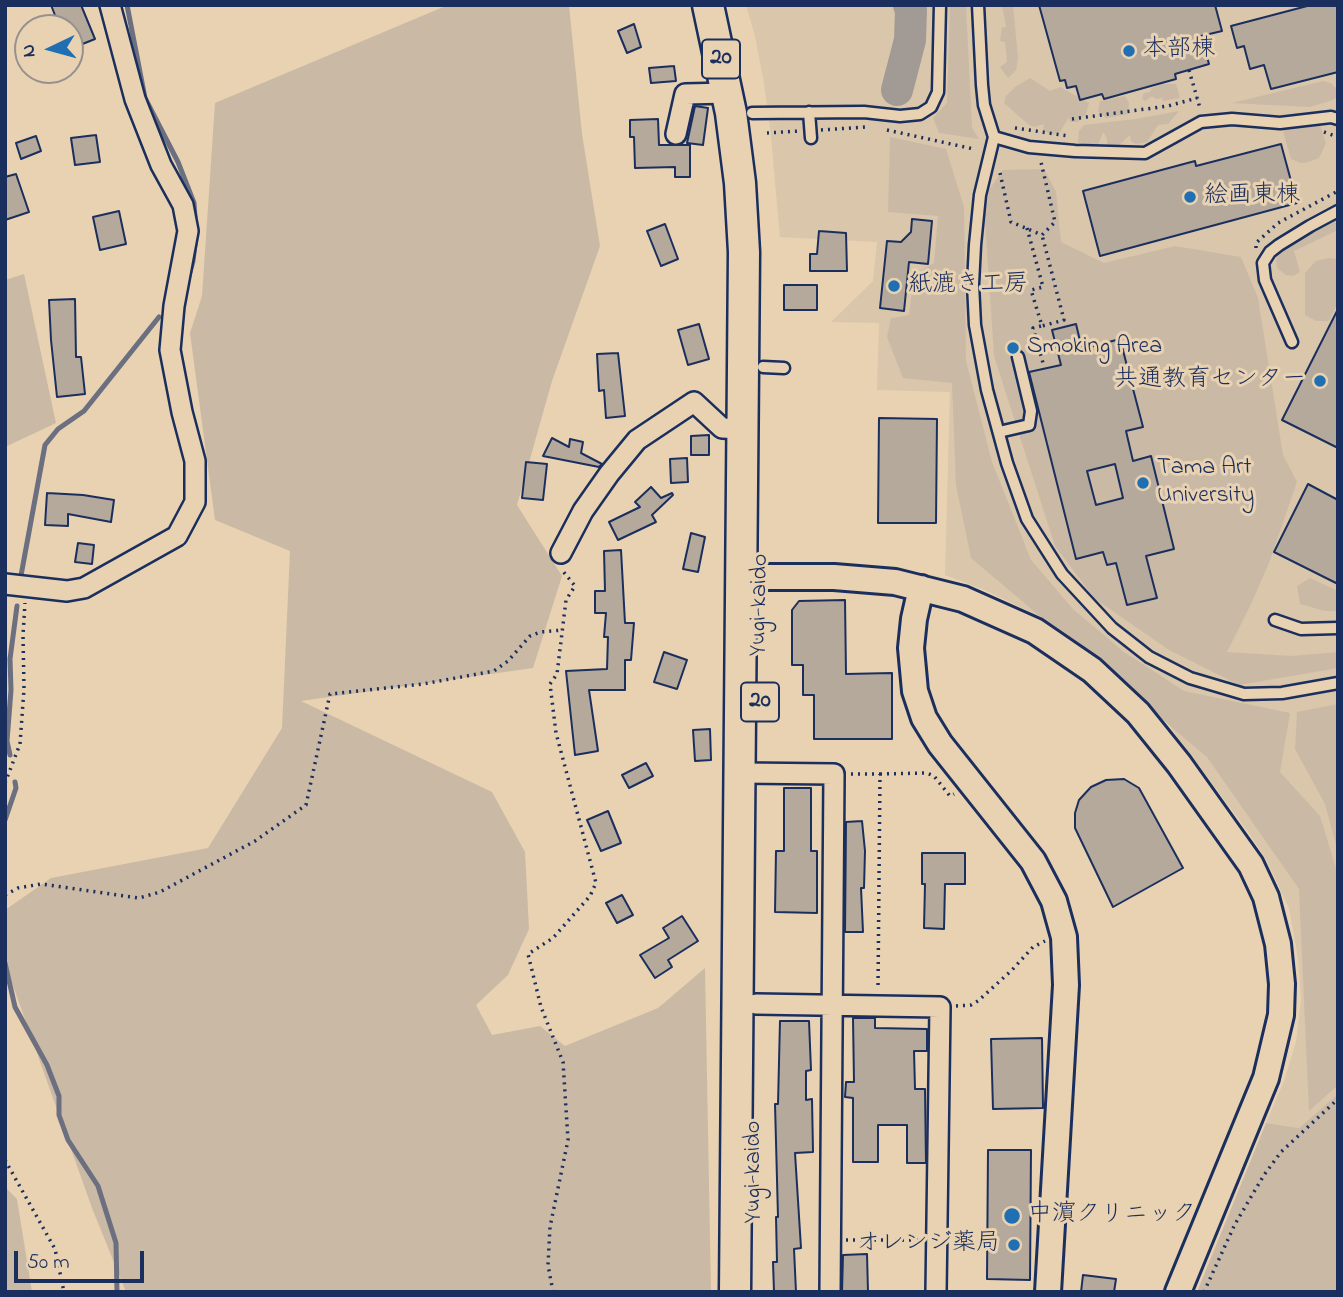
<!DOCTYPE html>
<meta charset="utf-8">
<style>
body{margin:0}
#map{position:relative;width:1343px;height:1297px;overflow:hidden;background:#e8d2b1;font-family:"Indie Flower",sans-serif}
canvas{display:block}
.frame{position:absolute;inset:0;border:7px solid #1b2f5e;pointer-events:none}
.north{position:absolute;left:14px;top:14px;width:70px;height:70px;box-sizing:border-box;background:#e8d2b1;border:2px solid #969190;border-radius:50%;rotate:265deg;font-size:19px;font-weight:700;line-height:28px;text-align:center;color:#1b2f5e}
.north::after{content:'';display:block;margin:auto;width:24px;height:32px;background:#1f6fb2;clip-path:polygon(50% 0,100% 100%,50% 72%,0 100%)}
.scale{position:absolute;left:14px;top:1251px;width:130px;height:32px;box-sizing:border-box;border:4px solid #1b2f5e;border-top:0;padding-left:9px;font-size:21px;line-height:24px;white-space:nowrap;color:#1b2f5e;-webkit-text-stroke:5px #e8d2b1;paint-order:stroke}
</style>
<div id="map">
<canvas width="1343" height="1297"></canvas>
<div class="frame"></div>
<div class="north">N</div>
<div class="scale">50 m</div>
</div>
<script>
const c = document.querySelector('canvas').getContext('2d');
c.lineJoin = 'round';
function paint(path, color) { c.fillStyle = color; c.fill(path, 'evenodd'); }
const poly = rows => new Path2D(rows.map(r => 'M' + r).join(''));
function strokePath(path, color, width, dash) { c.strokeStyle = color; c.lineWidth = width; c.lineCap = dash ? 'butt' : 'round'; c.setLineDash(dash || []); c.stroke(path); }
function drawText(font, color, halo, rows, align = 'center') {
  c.font = font + ' "Indie Flower","Klee One",sans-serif'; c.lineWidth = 6; c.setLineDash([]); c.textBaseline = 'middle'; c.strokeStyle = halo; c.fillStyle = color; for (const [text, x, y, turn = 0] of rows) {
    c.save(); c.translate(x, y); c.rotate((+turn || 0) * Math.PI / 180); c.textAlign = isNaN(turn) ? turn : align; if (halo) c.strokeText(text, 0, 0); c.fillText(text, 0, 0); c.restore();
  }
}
paint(poly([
 [746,5,1338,5,1338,1094,1299,1128,1266,1123,1284,1081,1296,1042,1301,999,1298,958,1289,908,1266,859,1249,833,1159,712,1057,625,985,590,945,575,950,392,877,390,879,323,831,322,873,281,877,242,780,237,771,136,764,83,755,36]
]), '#d9c6ab');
paint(poly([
 [448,5,569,5,582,134,600,246,552,381,517,505,562,576,533,668,301,701,492,792,525,852,529,929,508,975,476,1005,492,1035,540,1026,565,1046,658,1008,705,968,711,1292,126,1292,92,1208,5,963,5,910,51,878,208,848,282,728,290,551,215,520,190,333,202,296,215,103],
 [950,5,966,5,972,128,979,139,939,133,933,118,947,103],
 [1000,5,1013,5,1018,59,1016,70,1008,78,1000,67,1007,62,1005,42,1000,41,1002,27,1006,27,1003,10],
 [1030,78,1050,91,1060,87,1089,103,1086,114,1078,122,1070,122,1069,117,1060,132,1052,135,1043,130,1044,124,1034,127,1028,124,1004,103,1006,96,1015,87],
 [1323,81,1331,83,1338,90,1338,96,1333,100,1310,107,1232,103],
 [1163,84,1176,84,1180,98,1163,101,1162,98,1156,99,1152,96,1145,101,1142,98,1144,93,1150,92,1152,88],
 [1125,96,1129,103,1128,114,1106,118,1098,111,1100,101],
 [1179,111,1168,124,1158,125,1147,142,1136,144,1131,141,1130,135,1117,147,1107,144,1107,138,1103,132,1099,143,1095,148,1086,150,1078,142,1079,131,1084,125,1136,119],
 [1295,113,1310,116,1320,125,1326,143,1319,158,1308,162,1301,163,1291,159,1284,135,1283,126],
 [890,137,946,149,964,207,966,361,992,462,1031,560,1073,609,1124,652,1184,691,1290,713,1280,772,1320,816,1338,875,1338,1085,1309,1111,1299,889,1207,757,971,558,956,485,952,383,903,378,887,337,891,318,909,315,914,274,934,263,938,216,888,212],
 [1044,169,1056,192,1061,242,1104,263,1175,246,1241,257,1258,298,1283,455,1297,482,1269,563,1251,604,1227,652,1291,656,1338,652,1338,668,1239,685,1169,650,1094,598,1055,546,994,356,985,221,989,190,1003,170],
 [1338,201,1338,230,1294,251,1300,272,1293,276,1286,275,1277,268,1276,261,1283,238,1298,239,1307,231,1317,230,1325,214],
 [1329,258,1338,259,1338,302,1329,321,1316,321,1305,315,1305,273,1316,261],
 [24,274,56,423,5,447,5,280],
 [1310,578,1338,591,1338,611,1325,611,1300,604,1297,586],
 [1338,704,1338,852,1325,804,1295,749,1297,712],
 [1338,1094,1338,1292,1197,1292,1266,1123,1299,1128],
 [5,1187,17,1199,32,1292,5,1292]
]), '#cabaa5');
strokePath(poly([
 [127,5,145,98,178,162,194,203,195,217],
 [188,279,193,261,195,244],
 [20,581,45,445,58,429,84,411,159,317],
 [10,755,7,741,11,690,10,659,17,606],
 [5,820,16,788,15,782],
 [5,963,15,1007,47,1065,59,1096,59,1115,68,1140,98,1186,116,1243,117,1292]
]), '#6b6f7f', 5);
strokePath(poly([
 [897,90,910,40,911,10,909,5]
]), '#a19a95', 32);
const building = poly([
 [51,5,81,5,95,39,70,49,70,28,60,28,51,5],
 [1039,5,1215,5,1222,31,1201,36,1209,64,1175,74,1176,79,1104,99,1102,94,1080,100,1076,86,1067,88,1065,80,1060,81,1039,5],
 [1311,5,1338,5,1338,72,1271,89,1264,65,1250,69,1244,46,1237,48,1231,26,1311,5],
 [634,24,641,47,627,53,618,31,634,24],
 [674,66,676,81,651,83,649,68,674,66],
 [695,106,708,108,703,145,687,143,695,106],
 [658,119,659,145,690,145,690,177,675,177,675,167,635,168,634,137,630,137,630,120,658,119],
 [96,135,100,162,75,165,71,138,96,135],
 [36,136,41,151,21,159,16,143,36,136],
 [1281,144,1297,203,1100,256,1083,191,1195,161,1196,166,1281,144],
 [16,174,29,212,5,220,5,177,16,174],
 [119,211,126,244,100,250,93,217,119,211],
 [912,219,932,221,928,264,909,262,904,311,880,308,887,241,901,242,911,232,912,219],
 [665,224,678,259,661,266,647,231,665,224],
 [819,231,846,233,847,271,810,271,810,254,817,254,819,231],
 [784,285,817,285,817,310,784,310,784,285],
 [75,299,76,357,81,357,85,394,57,397,51,340,49,300,75,299],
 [1338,309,1338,448,1282,420,1338,309],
 [699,324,709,359,688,365,678,330,699,324],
 [1076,324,1082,349,1120,339,1143,427,1126,431,1133,461,1151,456,1174,549,1146,556,1157,598,1127,605,1116,563,1107,565,1103,552,1076,559,1029,372,1061,365,1052,330,1076,324],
 [1115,464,1123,498,1096,505,1087,471,1115,464],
 [618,353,625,416,606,418,604,390,599,391,597,354,618,353],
 [879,418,937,419,936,523,878,523,879,418],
 [709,435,709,455,691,455,691,436,709,435],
 [552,438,569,447,570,439,583,442,581,453,602,464,599,467,543,456,552,438],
 [687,458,688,482,671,483,670,459,687,458],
 [526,462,547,464,543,500,522,498,526,462],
 [1308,484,1338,500,1338,584,1274,552,1308,484],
 [651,487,661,498,672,493,673,495,652,515,656,522,618,540,609,522,640,507,635,502,651,487],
 [47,493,83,495,114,500,111,522,68,514,68,526,45,525,47,493],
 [691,533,705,537,698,572,683,569,691,533],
 [78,543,94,545,92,564,75,562,78,543],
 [621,550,625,623,634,623,631,660,625,660,625,690,589,690,598,751,575,755,566,671,607,669,608,637,604,637,606,613,595,613,595,591,605,591,604,551,621,550],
 [845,600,846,674,892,673,892,739,814,739,814,695,803,695,803,665,792,665,792,610,799,601,845,600],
 [664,652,687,660,677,689,654,682,664,652],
 [710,729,711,760,695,761,693,730,710,729],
 [646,763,653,776,629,788,622,775,646,763],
 [1124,779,1139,788,1183,868,1113,907,1075,828,1075,813,1079,800,1091,787,1106,780,1124,779],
 [784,788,811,788,811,851,817,851,817,913,775,912,776,851,784,851,784,788],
 [608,811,621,843,601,851,587,820,608,811],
 [862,821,865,851,864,888,861,888,863,932,845,932,846,822,862,821],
 [922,853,965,853,965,884,945,884,944,929,924,928,925,884,922,884,922,853],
 [622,895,633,915,617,923,606,903,622,895],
 [682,916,698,941,668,960,672,967,655,978,640,955,669,938,663,928,682,916],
 [853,1018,875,1018,875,1028,927,1029,927,1051,914,1051,915,1089,925,1089,926,1163,907,1163,907,1125,878,1125,878,1162,853,1162,853,1098,845,1097,846,1082,854,1082,853,1018],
 [780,1021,809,1021,811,1070,806,1071,806,1100,812,1099,813,1152,795,1153,801,1248,794,1249,796,1292,774,1292,773,1262,777,1262,776,1217,778,1217,775,1104,778,1104,780,1021],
 [1042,1038,1043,1108,993,1109,991,1039,1042,1038],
 [988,1150,1031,1150,1030,1280,987,1279,988,1150],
 [867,1254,868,1292,842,1292,843,1255,867,1254],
 [1083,1275,1116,1279,1114,1292,1081,1292,1083,1275]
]);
paint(building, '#b5a99c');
strokePath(building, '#1b2f5e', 2);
const service = poly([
 [978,5,982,85,984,105,994,137,980,195,975,245,973,284,975,325,987,390,1007,463,1027,519,1062,574,1112,628,1149,657,1190,678,1244,694,1282,693,1338,683],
 [809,112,811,138],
 [752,113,864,112,900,116,920,114,931,107,938,92,940,5],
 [994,137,1029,147,1075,151,1145,153,1201,122,1232,119,1280,123,1331,117,1338,119],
 [1292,342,1265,280,1263,263,1270,252,1279,245,1310,226,1338,211],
 [763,367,784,368],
 [999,432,1029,425,1031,411,1018,357],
 [1275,620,1301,629,1338,628]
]);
const minor = poly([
 [676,134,685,94,728,93],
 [561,553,583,511,609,474,637,440,694,402,722,428,743,429],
 [5,584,67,591,84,588,177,536,195,502,195,461,182,412,170,350,174,306,188,231,183,205,161,165,135,99,110,5],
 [740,773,834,774,830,1292],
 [756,1004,940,1007,936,1292]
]);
const tertiary = poly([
 [742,577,834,577,895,582,963,599,1035,631,1092,670,1138,713,1179,764,1251,865,1266,897,1278,944,1282,984,1281,1015,1266,1078,1178,1292],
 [921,588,914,619,911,648,915,691,924,718,940,744,1033,861,1054,901,1064,937,1066,985,1048,1292]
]);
const primary = poly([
 [708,5,731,113,740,183,744,252,735,1292]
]);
strokePath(service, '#1b2f5e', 15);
strokePath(minor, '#1b2f5e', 24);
strokePath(tertiary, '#1b2f5e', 30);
strokePath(primary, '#1b2f5e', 35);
strokePath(poly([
 [1189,70,1200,108],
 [1072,119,1168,106,1197,98],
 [1015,128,1069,136],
 [821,130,866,127],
 [887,130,974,149],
 [1324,132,1338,137],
 [767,133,799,131],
 [1000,173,1011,222,1042,235,1055,222,1041,162],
 [1027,228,1043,287,1031,290,1042,326,1064,320,1042,235],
 [1256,248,1256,243,1278,223,1338,191],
 [1041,326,1033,328,1043,363],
 [851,774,880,774,878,989],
 [880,774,927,773,934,776,950,796,954,794],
 [5,783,20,744,24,689,23,635,25,603],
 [5,895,18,888,41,884,139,898,160,892,255,841,306,805,330,694,423,684,494,671,508,661,530,636,540,632,563,630],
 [956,1006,971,1005,978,1001,1012,970,1033,947,1045,941],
 [5,1160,55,1249,64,1292],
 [846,1240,919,1240],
 [553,1292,548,1265,550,1227,568,1140,563,1062,541,1007,528,954,553,938,590,896,596,883,556,733,550,684,557,674,566,600,575,586,562,570],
 [1204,1292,1235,1224,1264,1175,1281,1152,1338,1099]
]), '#1b2f5e', 3.5, [2, 5]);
strokePath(service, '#e8d2b1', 10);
strokePath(minor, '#e8d2b1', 19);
strokePath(tertiary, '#e8d2b1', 24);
strokePath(primary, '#e8d2b1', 30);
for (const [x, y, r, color] of [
 [1129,51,7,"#1f6fb2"],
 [1190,197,7,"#1f6fb2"],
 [894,286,7,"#1f6fb2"],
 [1013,348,7,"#1f6fb2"],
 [1320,381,7,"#1f6fb2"],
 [1143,483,7,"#1f6fb2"],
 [1012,1216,9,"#1f6fb2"],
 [1014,1245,7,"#1f6fb2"]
]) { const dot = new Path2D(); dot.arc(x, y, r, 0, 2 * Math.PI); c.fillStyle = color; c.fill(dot); strokePath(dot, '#e8d2b1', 2.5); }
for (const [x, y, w] of [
 [721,59,38],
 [760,702,38]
]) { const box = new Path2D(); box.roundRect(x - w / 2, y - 19.5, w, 39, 5); c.fillStyle = '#e8d2b1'; c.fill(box); strokePath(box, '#1b2f5e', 2); }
drawText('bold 23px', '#1b2f5e', null, [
 ["20",721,59],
 ["20",760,702]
]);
drawText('24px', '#1b2f5e', '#e8d2b1', [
 ["本部棟",1143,51],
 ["絵画東棟",1204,197],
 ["紙漉き工房",908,286],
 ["Smoking Area",1027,348],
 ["共通教育センター",1306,381,"right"],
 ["Tama Art",1157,469],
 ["University",1157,497],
 ["中濵クリニック",1028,1216],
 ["オレンジ薬局",1000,1245,"right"]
], 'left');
drawText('24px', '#1b2f5e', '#e8d2b1', [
 ["Yugi-kaido",761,605,-89],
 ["Yugi-kaido",755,1172,-90]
]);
</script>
